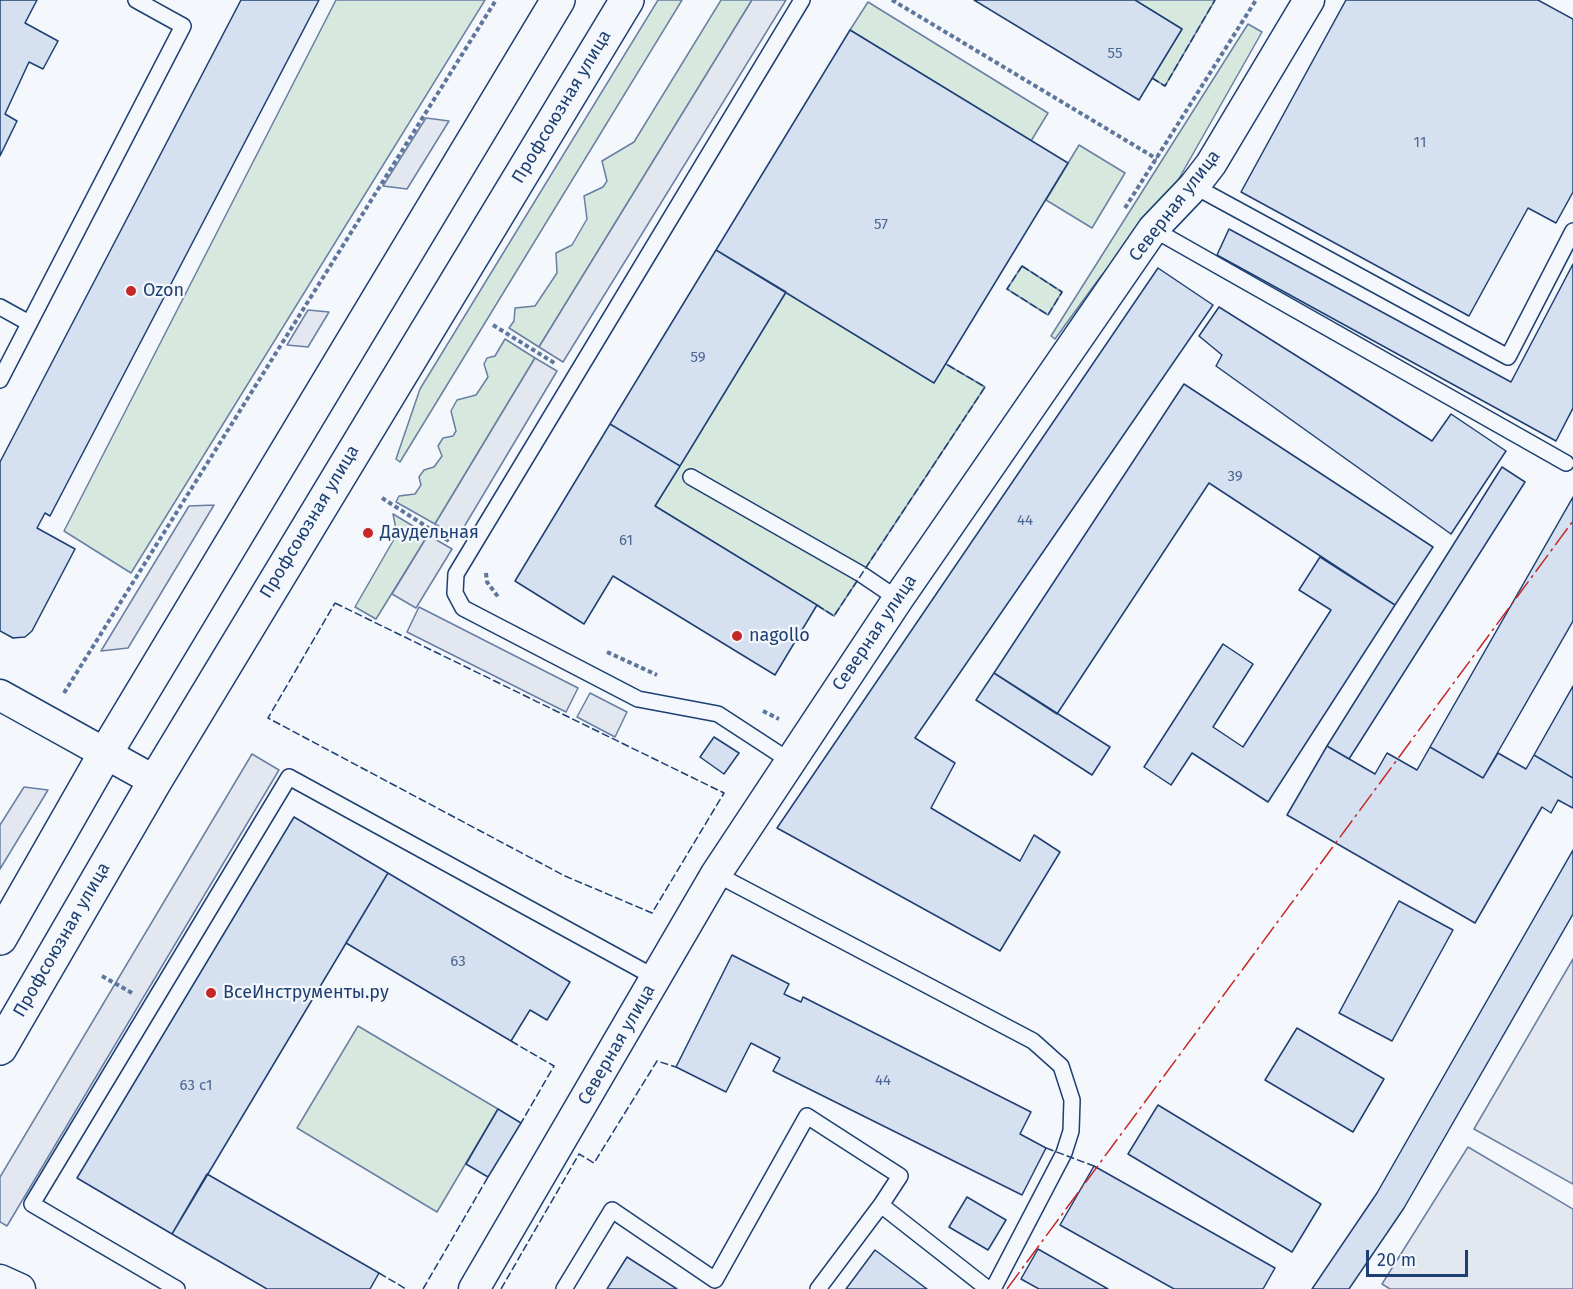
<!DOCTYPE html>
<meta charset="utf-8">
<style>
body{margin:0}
#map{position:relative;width:1573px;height:1289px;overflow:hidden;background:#f4f7fb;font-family:"Fira Sans",sans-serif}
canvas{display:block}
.scale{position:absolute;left:1366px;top:1250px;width:102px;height:27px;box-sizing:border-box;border:3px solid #1d3f73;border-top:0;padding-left:8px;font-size:18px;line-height:21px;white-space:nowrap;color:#1d3f73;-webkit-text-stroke:4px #f4f7fb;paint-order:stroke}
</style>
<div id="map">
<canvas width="1573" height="1289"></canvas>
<div class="scale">20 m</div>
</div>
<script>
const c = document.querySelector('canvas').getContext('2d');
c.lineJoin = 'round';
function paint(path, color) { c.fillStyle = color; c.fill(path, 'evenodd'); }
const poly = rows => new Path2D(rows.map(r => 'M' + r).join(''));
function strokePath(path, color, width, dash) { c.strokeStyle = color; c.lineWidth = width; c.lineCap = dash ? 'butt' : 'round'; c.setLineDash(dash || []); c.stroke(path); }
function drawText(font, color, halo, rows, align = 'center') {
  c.font = font + ' "Fira Sans",sans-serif'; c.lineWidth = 4.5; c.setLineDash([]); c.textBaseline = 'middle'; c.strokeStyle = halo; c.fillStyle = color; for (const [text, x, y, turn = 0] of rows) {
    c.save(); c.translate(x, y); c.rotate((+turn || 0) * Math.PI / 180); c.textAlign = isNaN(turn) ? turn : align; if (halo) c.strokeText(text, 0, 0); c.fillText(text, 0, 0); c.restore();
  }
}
const green = poly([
 [336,0,485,0,131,573,64,531,336,0],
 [658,0,682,0,400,462,396,459,420,389,658,0],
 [721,0,752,0,539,347,509,328,514,321,515,308,535,306,557,273,556,253,572,245,587,219,584,196,603,187,607,181,602,161,634,142,721,0],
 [1135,0,1215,0,1165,86,1152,78,1182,29,1135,0],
 [868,2,1048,113,1031,141,850,30,868,2],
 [1248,24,1262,32,1164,205,1101,276,1055,339,1051,336,1248,24],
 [1079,145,1125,173,1092,228,1046,200,1079,145],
 [1022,266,1062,292,1048,315,1007,289,1022,266],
 [786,292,946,364,985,387,834,616,655,506,786,292],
 [505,339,535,358,435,524,396,502,399,496,415,494,421,485,419,477,424,470,434,467,442,456,438,446,443,438,453,436,456,431,451,411,457,400,476,395,488,377,484,364,487,358,495,356,505,339],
 [393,514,428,535,376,619,355,607,397,534,393,514],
 [358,1026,498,1109,437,1212,297,1128,358,1026]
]);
paint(green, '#d7e8df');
strokePath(green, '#687fa3', 1.5);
const parking = poly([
 [752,0,786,0,563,362,539,347,752,0],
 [426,118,449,121,407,189,383,186,426,118],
 [308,310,329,312,308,347,287,345,308,310],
 [535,358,557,371,458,537,435,524,535,358],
 [214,505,128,648,101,651,189,506,214,505],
 [428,535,452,549,416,608,392,594,428,535],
 [419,607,578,688,566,712,407,632,419,607],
 [590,693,627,712,615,737,577,717,590,693],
 [252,754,279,770,7,1226,0,1222,0,1177,252,754],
 [24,787,48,790,0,869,0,825,24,787],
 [1573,959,1573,1184,1474,1129,1573,959],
 [1468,1147,1573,1209,1573,1289,1390,1289,1382,1284,1468,1147]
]);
paint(parking, '#e3e8f0');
strokePath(parking, '#687fa3', 1.5);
const building = poly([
 [0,0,37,0,25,23,58,41,43,69,29,62,5,114,17,121,0,156,0,0],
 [241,0,319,0,50,516,45,513,37,528,75,549,32,631,25,637,13,638,0,631,0,462,241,0],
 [974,0,1135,0,1182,29,1139,100,974,0],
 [1346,0,1538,0,1573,19,1573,192,1556,223,1528,208,1469,316,1241,192,1346,0],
 [850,30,1068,163,934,383,716,250,850,30],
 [1229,229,1511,382,1573,264,1573,408,1556,441,1217,255,1229,229],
 [716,250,786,292,680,466,610,424,716,250],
 [1158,268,1213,305,915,738,955,763,931,808,1020,861,1034,835,1060,852,1000,951,777,828,1158,268],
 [1219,307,1432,441,1451,414,1506,451,1451,534,1216,366,1222,355,1199,336,1219,307],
 [1184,384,1433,547,1395,605,1209,483,1057,714,994,673,1184,384],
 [610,424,680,466,655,506,817,605,775,675,613,576,584,624,515,581,610,424],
 [1502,467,1525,482,1349,759,1327,746,1502,467],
 [1573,497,1573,621,1483,778,1430,747,1573,497],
 [1320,557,1395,605,1268,802,1192,753,1171,785,1144,767,1223,644,1253,664,1213,727,1243,747,1331,610,1299,590,1320,557],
 [994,673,1110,747,1092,775,976,700,994,673],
 [1573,686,1573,778,1534,755,1573,686],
 [714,737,739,753,724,774,700,757,714,737],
 [1327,746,1375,774,1387,753,1417,770,1430,747,1483,778,1498,753,1526,769,1534,755,1573,778,1573,808,1558,800,1551,813,1542,807,1475,923,1287,815,1327,746],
 [294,817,388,873,172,1234,77,1178,294,817],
 [1573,850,1573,914,1404,1208,1349,1289,1312,1289,1377,1193,1573,850],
 [388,873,570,982,547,1020,530,1010,511,1041,346,943,388,873],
 [1399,901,1453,930,1392,1041,1339,1013,1399,901],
 [732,955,789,984,784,994,801,1002,803,997,1031,1112,1020,1134,1046,1148,1022,1195,773,1071,780,1058,751,1043,726,1092,676,1067,732,955],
 [1297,1028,1384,1079,1353,1132,1265,1080,1297,1028],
 [1158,1105,1321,1204,1292,1252,1128,1154,1158,1105],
 [498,1109,521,1123,488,1177,466,1164,498,1109],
 [1094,1166,1275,1268,1263,1289,1174,1289,1060,1225,1094,1166],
 [207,1174,379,1273,370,1289,267,1289,172,1234,207,1174],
 [967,1197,1006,1220,988,1250,949,1227,967,1197],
 [1038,1249,1108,1289,1039,1289,1021,1279,1038,1249],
 [875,1250,927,1289,846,1289,875,1250],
 [627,1257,677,1289,607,1289,627,1257]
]);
paint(building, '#d5e0f0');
strokePath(building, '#1d3f73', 1.5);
const service = poly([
 [1194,186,1508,357,1573,231],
 [1153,229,1566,463],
 [0,307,29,323],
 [0,380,183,26,136,0],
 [691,477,861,574,898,599],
 [790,761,718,714,638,699,463,608,455,593,456,574,802,0],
 [716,874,1033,1041,1061,1066,1072,1100,1071,1131,1064,1153,993,1289],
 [177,1289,32,1204,289,777,656,978],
 [564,1289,612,1210,715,1280,807,1116,900,1176,881,1205],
 [818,1289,881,1205,988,1289]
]);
const minor = poly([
 [0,695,155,781],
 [0,1280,20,1289],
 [474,1289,716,874,898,599,1153,229,1194,186,1211,164,1309,0]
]);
const primary = poly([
 [0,938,105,754,558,0],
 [0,1048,155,781,627,0]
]);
strokePath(service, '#1d3f73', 18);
strokePath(minor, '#1d3f73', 33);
strokePath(primary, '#1d3f73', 36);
strokePath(poly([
 [892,0,1157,159],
 [1125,208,1256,0],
 [493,325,556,364],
 [382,498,449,541],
 [486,573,487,582,499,598],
 [607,652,657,675],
 [64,693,496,0],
 [763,711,779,719],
 [102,976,132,993]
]), '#5e769c', 4, [4.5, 3]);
strokePath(service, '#f4f7fb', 15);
strokePath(minor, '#f4f7fb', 30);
strokePath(primary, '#f4f7fb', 33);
strokePath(poly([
 [1152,78,1165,86,1215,0],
 [1022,266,1062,292,1048,315,1007,289,1022,266],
 [335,603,724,793,652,913,565,876,268,718,335,603],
 [817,605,834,616,985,387,946,364],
 [511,1041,554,1066,521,1123],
 [1046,1148,1094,1166],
 [379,1273,406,1289],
 [423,1289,488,1177],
 [501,1289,579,1154,594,1163,657,1061,676,1067]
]), '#1d3f73', 1.5, [8, 3]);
strokePath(poly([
 [1007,1289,1573,521]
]), '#c62828', 1.5, [21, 4.5, 3, 4.5]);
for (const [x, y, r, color] of [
 [131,291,6,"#c62828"],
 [368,533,6,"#c62828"],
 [737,636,6,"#c62828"],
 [211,993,6,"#c62828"]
]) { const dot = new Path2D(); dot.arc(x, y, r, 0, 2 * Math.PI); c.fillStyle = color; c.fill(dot); strokePath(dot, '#f4f7fb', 2); }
drawText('15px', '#4b6792', null, [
 ["55",1115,54],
 ["11",1420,143],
 ["57",881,225],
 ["59",698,358],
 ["39",1235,477],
 ["44",1025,521],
 ["61",626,541],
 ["63",458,962],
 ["44",883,1081],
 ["63 с1",196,1086]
]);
drawText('18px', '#1d3f73', '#f4f7fb', [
 ["Профсоюзная улица",562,107,-59],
 ["Северная улица",1175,206,-52],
 ["Профсоюзная улица",310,522,-59],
 ["Северная улица",875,633,-56],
 ["Профсоюзная улица",62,940,-60],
 ["Северная улица",617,1045,-60]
]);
drawText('18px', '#1d3f73', '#f4f7fb', [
 ["Ozon",143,291],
 ["Даудельная",380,533],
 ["nagollo",749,636],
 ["ВсеИнструменты.ру",223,993]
], 'left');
</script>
